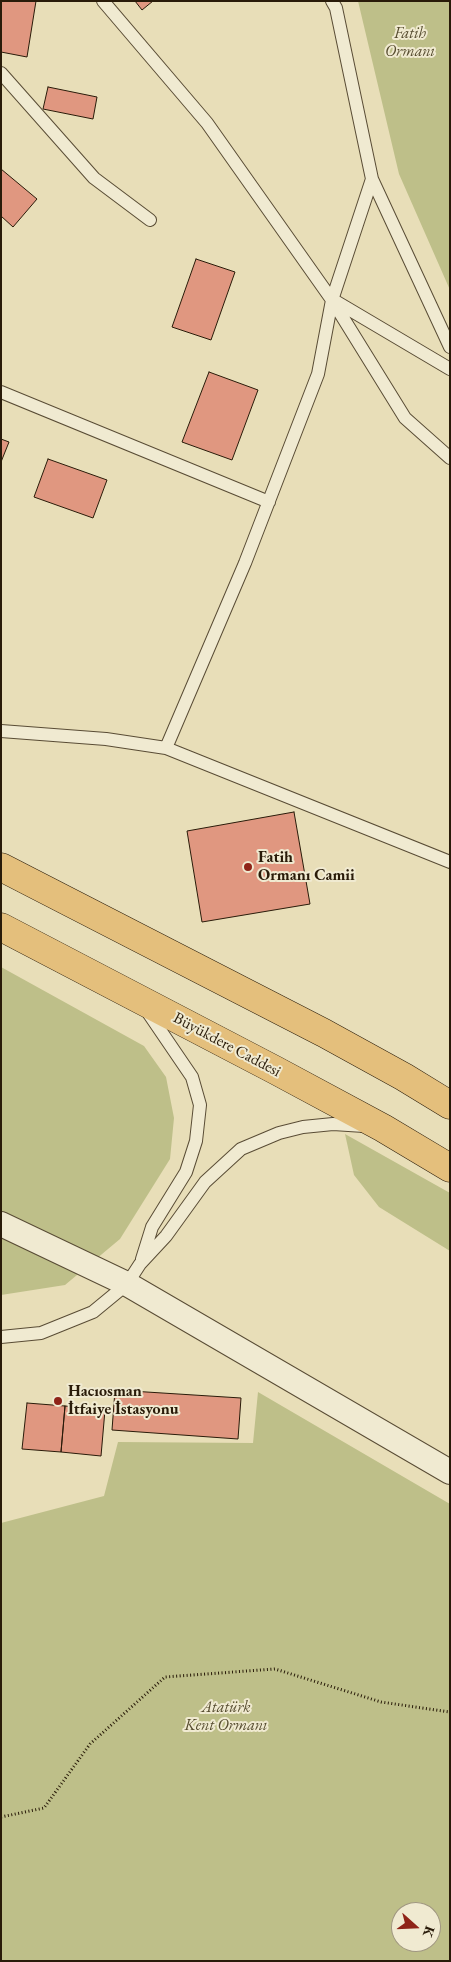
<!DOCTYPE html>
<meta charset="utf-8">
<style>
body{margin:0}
#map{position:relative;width:451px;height:1962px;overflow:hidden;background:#e8deb8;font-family:"EB Garamond",serif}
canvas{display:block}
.frame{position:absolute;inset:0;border:2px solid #291b09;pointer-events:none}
.north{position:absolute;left:391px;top:1902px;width:50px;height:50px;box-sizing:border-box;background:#f0ead1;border:1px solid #a09781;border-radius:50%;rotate:110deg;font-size:14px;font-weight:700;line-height:20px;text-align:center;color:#291b09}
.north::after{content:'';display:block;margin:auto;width:18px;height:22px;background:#8f2418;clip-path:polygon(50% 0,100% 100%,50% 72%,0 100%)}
</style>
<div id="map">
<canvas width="451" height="1962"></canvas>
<div class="frame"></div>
<div class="north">K</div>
</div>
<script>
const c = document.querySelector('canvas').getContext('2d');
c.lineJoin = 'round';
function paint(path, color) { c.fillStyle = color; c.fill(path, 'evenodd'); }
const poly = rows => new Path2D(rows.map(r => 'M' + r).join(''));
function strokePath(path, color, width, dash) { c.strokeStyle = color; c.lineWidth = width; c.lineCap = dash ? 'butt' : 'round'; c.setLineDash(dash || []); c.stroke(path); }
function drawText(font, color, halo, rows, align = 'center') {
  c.font = font + ' "EB Garamond",serif'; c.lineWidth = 4; c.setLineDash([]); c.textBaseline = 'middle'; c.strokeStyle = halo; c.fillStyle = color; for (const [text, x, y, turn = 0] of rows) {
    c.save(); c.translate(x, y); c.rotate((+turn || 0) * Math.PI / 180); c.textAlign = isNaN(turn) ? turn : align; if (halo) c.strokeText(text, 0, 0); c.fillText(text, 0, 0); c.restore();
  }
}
paint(poly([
 [358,1,450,1,450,290,399,174],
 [1,967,144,1046,166,1077,174,1118,170,1159,120,1239,65,1285,1,1295],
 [345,1134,450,1193,450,1251,379,1207,354,1175],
 [258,1392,450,1504,450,1961,1,1961,1,1523,104,1496,118,1442,253,1443],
 [401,1912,431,1912,431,1942,401,1942]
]), '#bebf89');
const building = poly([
 [1,1,36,1,27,57,1,52,1,1],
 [135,1,153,1,142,10,135,1],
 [48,87,97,97,93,119,43,109,48,87],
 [1,169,37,199,13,227,1,216,1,169],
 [196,259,235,272,211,340,172,327,196,259],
 [209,372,258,390,232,460,182,442,209,372],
 [1,439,9,442,1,462,1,439],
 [48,459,107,480,93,518,34,497,48,459],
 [294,812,310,904,202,922,187,831,294,812],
 [115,1390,241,1398,238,1439,112,1430,115,1390],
 [27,1403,65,1406,61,1452,22,1449,27,1403],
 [65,1406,105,1410,101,1456,61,1452,65,1406]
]);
paint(building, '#e09780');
strokePath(building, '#291b09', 1);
const service = poly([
 [103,1,207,123,332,300,405,418,450,458],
 [332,1,336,8,372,179,450,347],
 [1,73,94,178,150,220],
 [335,301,450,369],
 [1,392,269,502],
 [1,731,106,739,166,748,450,862],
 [166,748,245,563,318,374,332,300,372,179],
 [142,1259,152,1227,186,1172,196,1141,200,1105,192,1077,145,1008],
 [1,1337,41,1333,93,1312,127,1284,140,1264,166,1236,205,1182,241,1149,279,1133,303,1127,333,1124,364,1126]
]);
const minor = poly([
 [1,1224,127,1284,450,1472]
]);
const primary = poly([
 [1,867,324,1033,404,1077,450,1105],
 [1,927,275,1070,383,1128,450,1168]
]);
strokePath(service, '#594c35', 14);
strokePath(minor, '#594c35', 26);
strokePath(primary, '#291b09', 29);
strokePath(poly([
 [1,1817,44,1808,90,1744,165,1677,275,1669,381,1702,450,1712]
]), '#291b09', 3, [1, 2.5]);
strokePath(service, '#f0ead1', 12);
strokePath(minor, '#f0ead1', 24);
strokePath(primary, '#e4bf7c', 28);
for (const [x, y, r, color] of [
 [248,867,5,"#8f2418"],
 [58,1401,5,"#8f2418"]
]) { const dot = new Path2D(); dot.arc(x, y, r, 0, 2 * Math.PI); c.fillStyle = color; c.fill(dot); strokePath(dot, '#f0ead1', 2); }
drawText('italic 16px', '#564c2f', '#f0ead1', [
 ["Fatih",410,34],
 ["Ormanı",410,52],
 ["Atatürk",226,1708],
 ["Kent Ormanı",226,1726]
]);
drawText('bold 16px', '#291b09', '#f0ead1', [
 ["Fatih",258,858],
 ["Ormanı Camii",258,876],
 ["Hacıosman",68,1392],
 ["İtfaiye İstasyonu",68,1410]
], 'left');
drawText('16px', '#291b09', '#f0ead1', [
 ["Büyükdere Caddesi",227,1045,28]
]);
</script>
